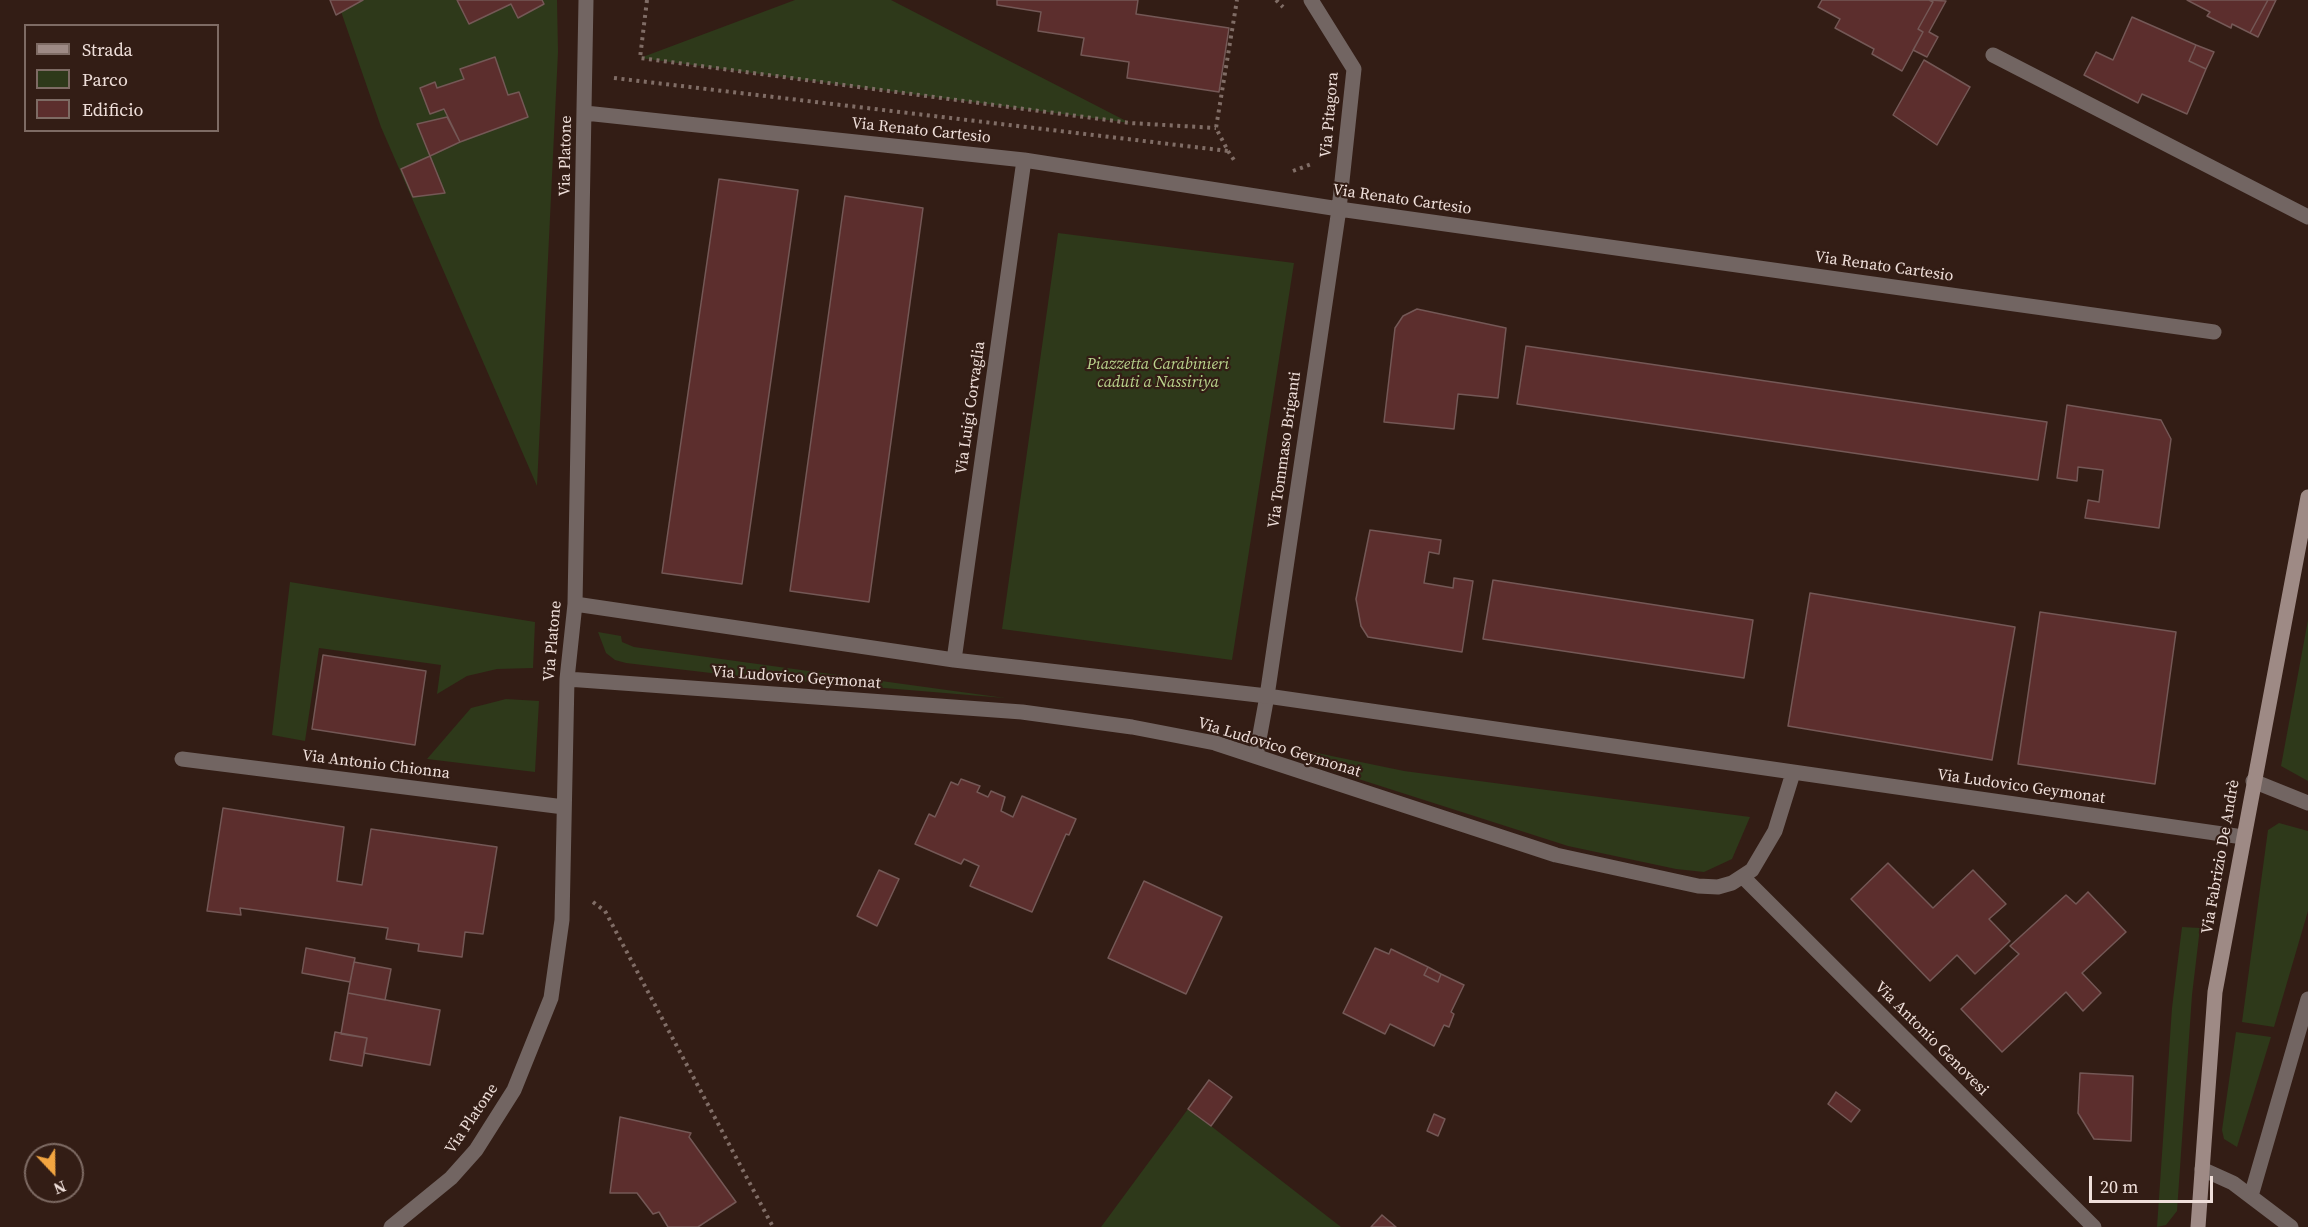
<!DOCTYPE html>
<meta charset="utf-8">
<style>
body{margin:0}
#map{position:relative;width:2308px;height:1227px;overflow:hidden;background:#331d15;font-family:"Source Serif 4",serif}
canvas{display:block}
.legend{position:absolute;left:24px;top:24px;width:195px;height:108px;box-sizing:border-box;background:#331d15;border:2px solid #7e6b64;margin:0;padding:8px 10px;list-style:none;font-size:18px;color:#efdfda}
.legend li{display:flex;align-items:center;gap:12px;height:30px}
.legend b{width:30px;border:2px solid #7e6b64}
.north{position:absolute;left:24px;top:1143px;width:60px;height:60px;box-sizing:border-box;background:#331d15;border:2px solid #7e6b64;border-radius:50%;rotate:158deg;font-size:16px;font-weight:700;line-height:24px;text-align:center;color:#efdfda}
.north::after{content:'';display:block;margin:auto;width:21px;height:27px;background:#f2a541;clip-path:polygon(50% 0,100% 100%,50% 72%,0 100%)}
.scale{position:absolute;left:2089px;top:1176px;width:124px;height:27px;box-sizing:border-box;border:3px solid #efdfda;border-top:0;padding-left:8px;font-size:18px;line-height:21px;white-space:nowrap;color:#efdfda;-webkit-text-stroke:4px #331d15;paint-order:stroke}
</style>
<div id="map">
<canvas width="2308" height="1227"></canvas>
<ul class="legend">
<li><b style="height:8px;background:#9e8a85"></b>Strada</li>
<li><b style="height:16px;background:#2e391a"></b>Parco</li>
<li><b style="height:16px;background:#5c2e2d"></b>Edificio</li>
</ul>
<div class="north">N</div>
<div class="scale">20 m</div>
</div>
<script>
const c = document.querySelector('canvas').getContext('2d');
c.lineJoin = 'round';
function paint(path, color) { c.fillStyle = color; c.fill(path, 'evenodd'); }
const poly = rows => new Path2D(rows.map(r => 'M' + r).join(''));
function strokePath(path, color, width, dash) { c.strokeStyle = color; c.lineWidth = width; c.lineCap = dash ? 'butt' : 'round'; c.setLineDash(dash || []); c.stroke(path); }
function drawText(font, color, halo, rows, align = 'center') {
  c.font = font + ' "Source Serif 4",serif'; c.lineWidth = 4.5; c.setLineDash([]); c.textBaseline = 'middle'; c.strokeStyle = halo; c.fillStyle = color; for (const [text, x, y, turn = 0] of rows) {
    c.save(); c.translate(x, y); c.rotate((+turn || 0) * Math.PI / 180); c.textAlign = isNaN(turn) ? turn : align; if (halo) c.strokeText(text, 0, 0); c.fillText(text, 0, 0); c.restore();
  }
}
paint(poly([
 [337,0,557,0,558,52,537,486,381,127],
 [795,0,891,0,1130,123,640,58],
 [1058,233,1294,263,1232,660,1002,629],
 [290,582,535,622,533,668,497,669,467,676,437,694,441,665,319,648,305,741,272,735],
 [2308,620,2308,781,2281,766],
 [598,632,621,636,622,642,634,647,1005,698,728,675,626,663,615,660,606,653],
 [506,699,539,701,535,772,427,759,471,708],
 [1293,748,1404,771,1750,817,1732,859,1704,872,1676,869,1568,846,1296,759],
 [2279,823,2308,831,2308,911,2274,1027,2242,1022,2268,830],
 [2182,927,2200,928,2192,995,2177,1211,2166,1225,2157,1227,2172,1008],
 [2236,1032,2271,1037,2237,1147,2224,1139,2222,1130],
 [1188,1109,1211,1126,1341,1227,1101,1227]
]), '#2e391a');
const building = poly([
 [330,0,363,0,336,15,330,0],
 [457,0,542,0,544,4,518,18,511,4,469,24,457,0],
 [997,0,1138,0,1136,14,1229,28,1219,92,1127,78,1129,62,1081,55,1084,38,1038,31,1041,12,997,5,997,0],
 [1822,0,1929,0,1933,2,1918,29,1923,32,1902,71,1872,54,1874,49,1835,28,1840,19,1818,7,1822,0],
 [1929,0,1946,1,1929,32,1938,37,1927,57,1913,50,1923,32,1918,29,1933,2,1929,0],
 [2187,0,2268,0,2250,33,2232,24,2231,28,2207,16,2210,12,2187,0],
 [2268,0,2276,0,2258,37,2250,33,2268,0],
 [2132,17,2196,45,2189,61,2206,69,2187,114,2142,94,2138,103,2084,75,2096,52,2113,60,2132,17],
 [2196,45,2214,52,2206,69,2189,61,2196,45],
 [495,57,508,95,519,92,528,117,460,142,444,109,430,114,420,88,435,82,437,88,464,79,460,69,495,57],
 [1924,60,1970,87,1937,145,1893,115,1924,60],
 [447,117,460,142,430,156,417,124,447,117],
 [430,156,445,193,413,197,401,169,430,156],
 [719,179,798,190,742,584,662,573,719,179],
 [845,196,923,208,869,602,790,591,845,196],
 [1417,309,1506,328,1498,398,1458,394,1454,429,1384,422,1395,328,1403,316,1417,309],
 [1526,346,2047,422,2038,480,1517,404,1526,346],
 [2067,405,2161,420,2171,439,2159,528,2085,518,2088,500,2099,502,2103,470,2078,467,2077,481,2057,478,2067,405],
 [1370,530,1441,540,1439,554,1429,552,1424,583,1453,588,1454,578,1473,581,1462,652,1368,637,1361,626,1356,599,1370,530],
 [1493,580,1753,620,1744,678,1483,639,1493,580],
 [1810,593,2015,627,1992,760,1788,726,1810,593],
 [2040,612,2176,632,2155,784,2018,764,2040,612],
 [323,655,426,671,415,745,312,729,323,655],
 [961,779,980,786,977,792,988,797,991,791,1005,797,1001,811,1013,817,1022,796,1076,819,1069,835,1066,834,1032,912,970,886,979,866,964,859,961,864,915,844,929,814,935,817,951,782,958,785,961,779],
 [223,808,344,827,337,881,362,885,371,829,497,847,483,934,465,932,462,957,418,951,419,944,386,939,388,928,240,908,241,915,207,911,223,808],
 [1888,863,1933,908,1973,870,2006,904,1989,919,2010,941,1975,974,1957,955,1930,981,1851,899,1888,863],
 [879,870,899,879,877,926,857,916,879,870],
 [1144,881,1222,917,1186,994,1108,958,1144,881],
 [2088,892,2126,932,2082,973,2101,993,2083,1011,2066,992,2002,1052,1961,1009,2019,954,2010,946,2066,895,2076,904,2088,892],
 [306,948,355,958,350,982,302,973,306,948],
 [1375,948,1389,954,1391,949,1428,967,1424,975,1438,982,1441,974,1464,985,1451,1012,1454,1014,1449,1027,1444,1025,1434,1046,1390,1024,1385,1034,1343,1013,1375,948],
 [354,962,391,969,385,1000,348,993,354,962],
 [1428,967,1441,974,1438,982,1424,975,1428,967],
 [348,993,440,1010,430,1065,364,1053,367,1038,341,1034,348,993],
 [335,1032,367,1038,362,1066,330,1060,335,1032],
 [2080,1073,2133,1076,2131,1141,2094,1139,2078,1113,2080,1073],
 [1209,1080,1232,1097,1211,1126,1188,1109,1209,1080],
 [1836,1092,1860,1110,1851,1122,1828,1104,1836,1092],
 [1434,1114,1445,1119,1438,1136,1427,1131,1434,1114],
 [620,1117,691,1133,689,1137,736,1202,698,1227,668,1227,659,1212,653,1214,637,1193,610,1193,620,1117],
 [1382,1215,1396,1227,1371,1227,1382,1215]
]);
paint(building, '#5c2e2d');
strokePath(building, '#745856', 1.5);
strokePath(poly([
 [647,0,640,58,1130,123,1216,128],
 [1276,0,1283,7],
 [614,78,1228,151,1216,128,1237,0],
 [1228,151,1236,163],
 [1293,171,1314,163],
 [593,902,605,911,773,1227]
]), '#806d66', 4, [3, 4.5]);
strokePath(poly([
 [1256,756,1267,696]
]), '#726562', 15);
strokePath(poly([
 [1993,55,2308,217],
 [585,113,1024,160,1339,209,2214,332],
 [575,604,954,660,1267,696,2243,837],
 [954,660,1024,160],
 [567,679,1022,712,1132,727,1215,743,1556,855,1698,886,1718,887,1732,883,1752,870,1775,831,1793,773],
 [1267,696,1339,209,1354,69,1311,0],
 [182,759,564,807],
 [2253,781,2308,803],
 [1743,877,2094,1227],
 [2202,1169,2233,1183,2291,1227],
 [2251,1196,2308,999],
 [391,1227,451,1178,476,1150,514,1090,551,998,562,920,567,679,575,604,586,0]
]), '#726562', 15);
strokePath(poly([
 [2198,1227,2215,992,2308,497]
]), '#9e8a85', 15);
drawText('16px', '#efdfda', '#331d15', [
 ["Via Pitagora",1330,115,-85],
 ["Via Renato Cartesio",921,131,6],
 ["Via Platone",566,156,-89],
 ["Via Renato Cartesio",1402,200,8],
 ["Via Renato Cartesio",1884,267,8],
 ["Via Luigi Corvaglia",971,408,-82],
 ["Via Tommaso Briganti",1285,450,-82],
 ["Via Platone",553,641,-85],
 ["Via Ludovico Geymonat",796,678,4],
 ["Via Ludovico Geymonat",1279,748,17],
 ["Via Antonio Chionna",376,765,7],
 ["Via Ludovico Geymonat",2021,787,8],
 ["Via Fabrizio De Andrè",2221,857,-80],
 ["Via Antonio Genovesi",1931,1039,45],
 ["Via Platone",472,1119,-56]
]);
drawText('italic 16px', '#bad48d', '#331d15', [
 ["Piazzetta Carabinieri",1158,365],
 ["caduti a Nassiriya",1158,383]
]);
</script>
